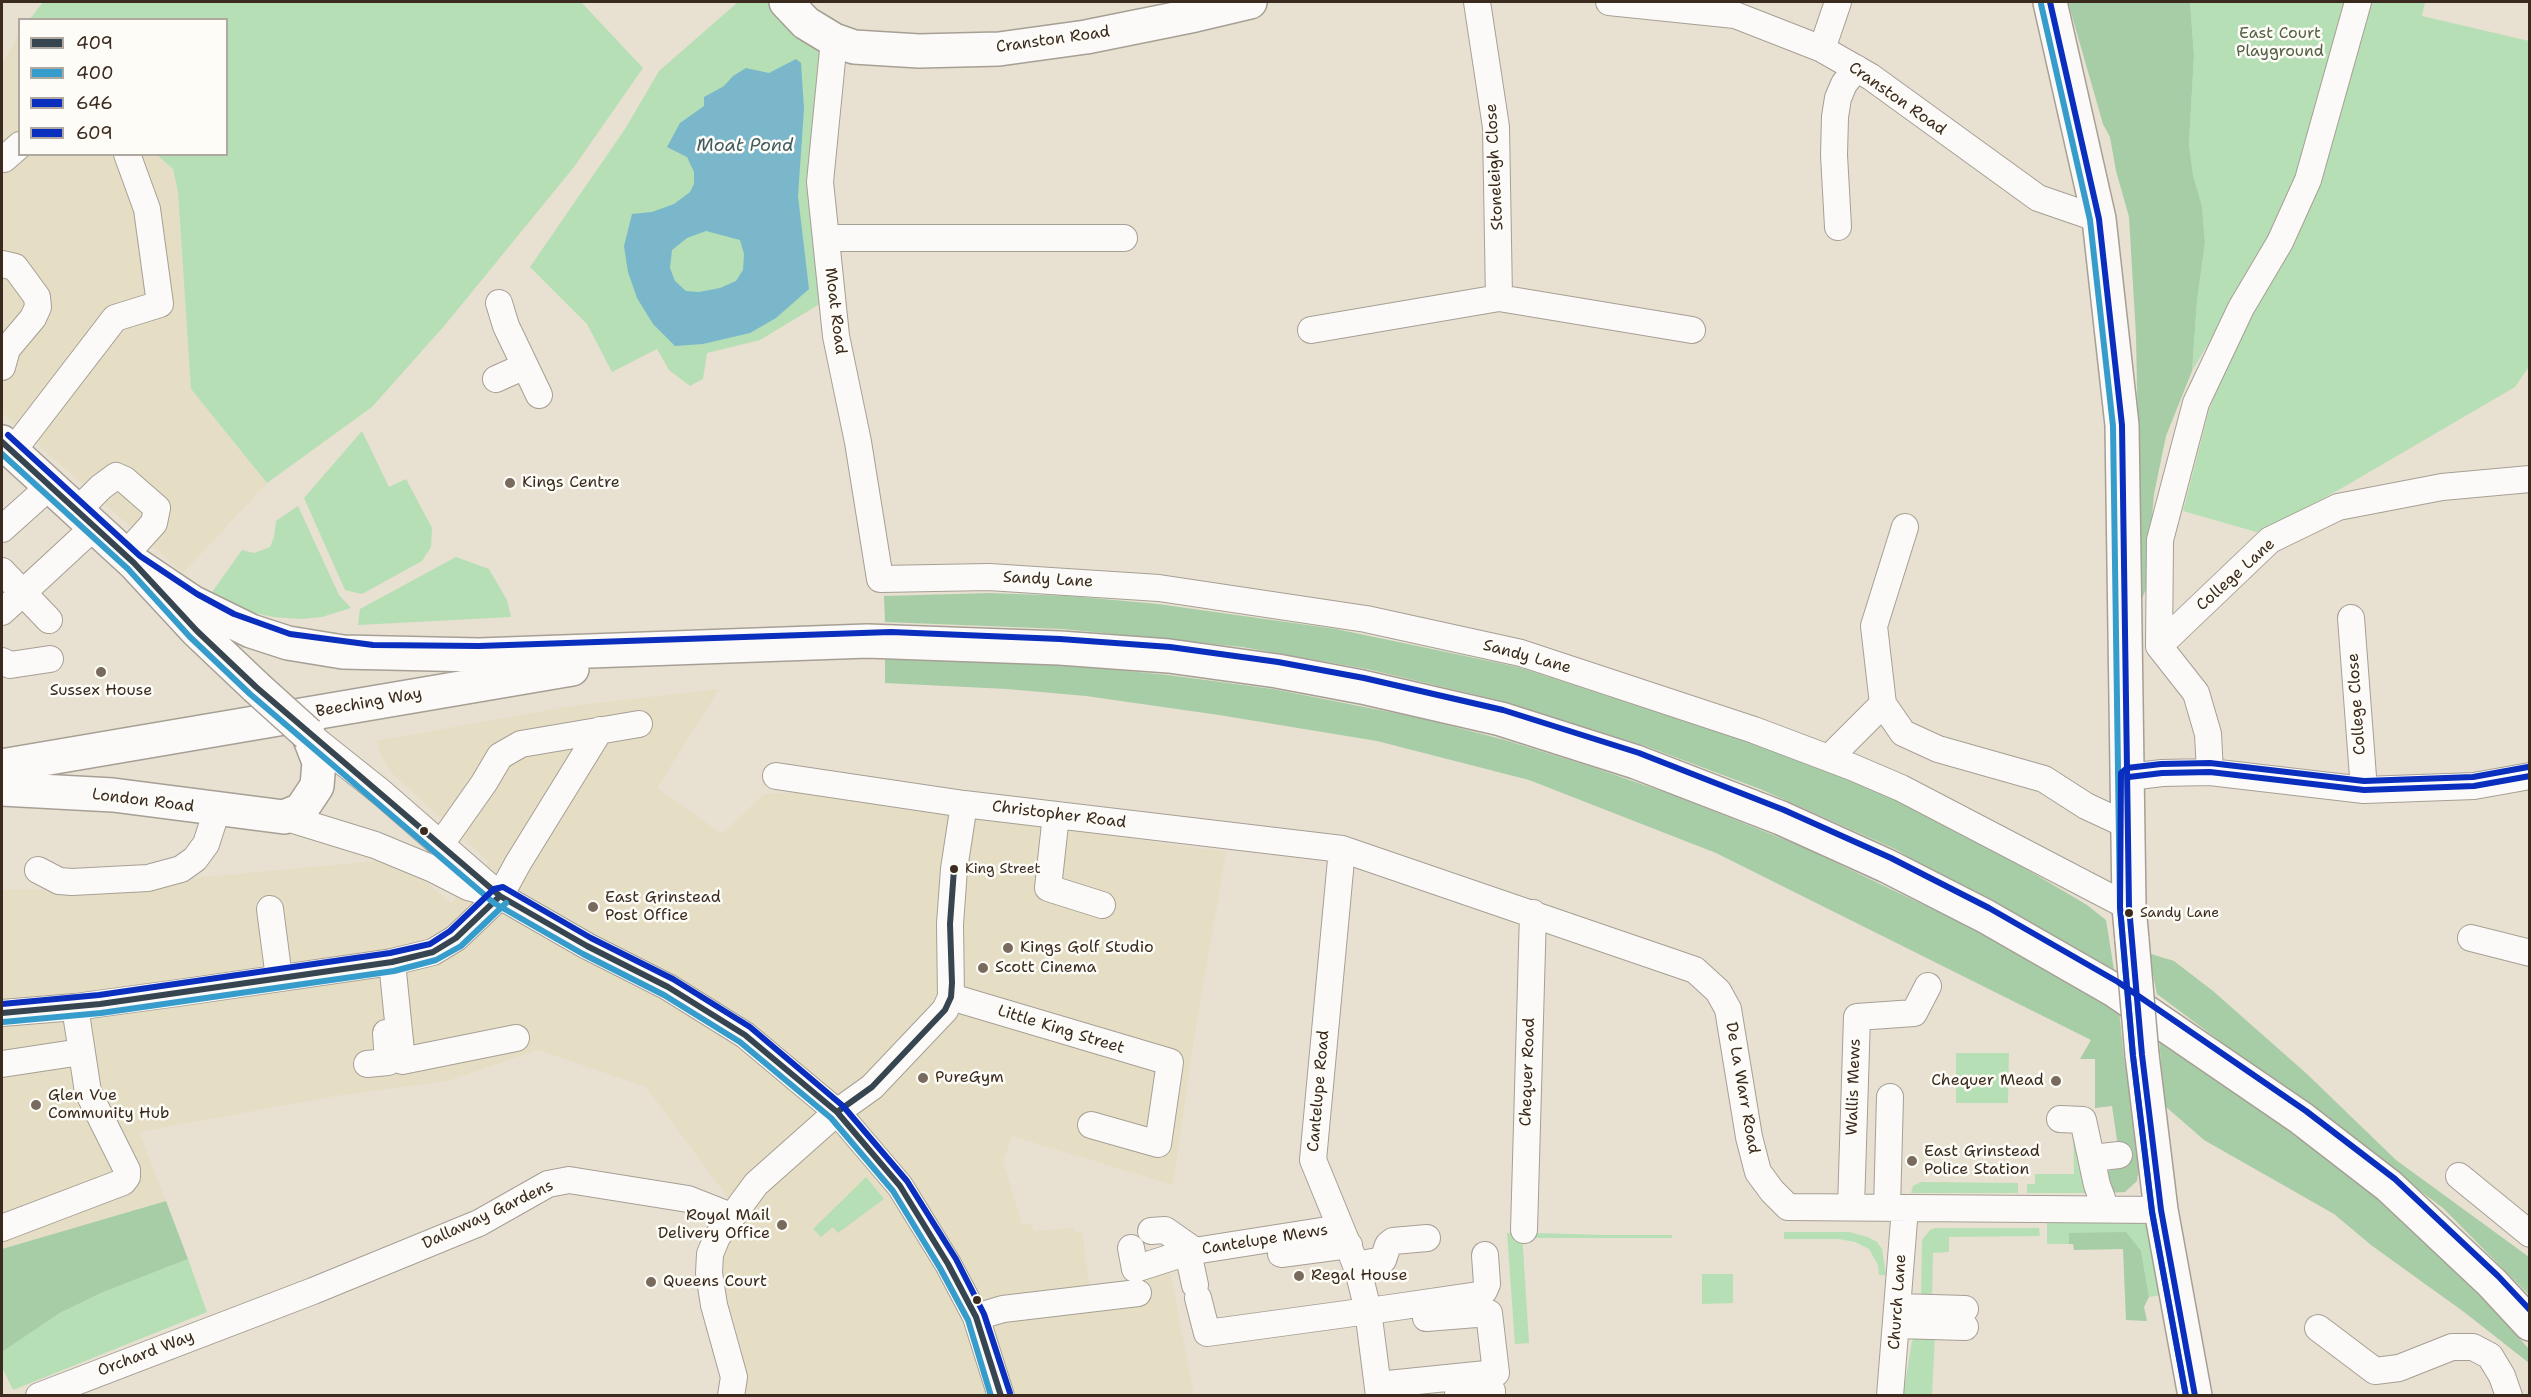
<!DOCTYPE html>
<style>
body{margin:0}
#map{position:relative;width:2531px;height:1397px;overflow:hidden;background:#e8e0d0;font-family:"Shantell Sans",sans-serif}
canvas{display:block}
.frame{position:absolute;inset:0;border:3px solid #3b2a1e;pointer-events:none}
.legend{position:absolute;left:18px;top:18px;width:210px;height:138px;box-sizing:border-box;background:#fdfcf7;border:2px solid #afa8a0;margin:0;padding:8px 10px;list-style:none;font-size:18px;color:#3b2a1e}
.legend li{display:flex;align-items:center;gap:12px;height:30px}
.legend b{width:30px;border:2px solid #afa8a0}
</style>
<div id="map">
<canvas width="2531" height="1397"></canvas>
<div class="frame"></div>
<ul class="legend">
<li><b style="height:8px;background:#36454f"></b>409</li>
<li><b style="height:8px;background:#369ccb"></b>400</li>
<li><b style="height:8px;background:#0a2ebe"></b>646</li>
<li><b style="height:8px;background:#0a2ebe"></b>609</li>
</ul>
</div>
<script>
const c = document.querySelector('canvas').getContext('2d');
c.lineJoin = 'round';
function paint(path, color) { c.fillStyle = color; c.fill(path, 'evenodd'); }
const poly = rows => new Path2D(rows.map(r => 'M' + r).join(''));
function strokePath(path, color, width, dash) { c.strokeStyle = color; c.lineWidth = width; c.lineCap = dash ? 'butt' : 'round'; c.setLineDash(dash || []); c.stroke(path); }
function drawText(font, color, halo, rows, align = 'center') {
  c.font = font + ' "Shantell Sans",sans-serif'; c.lineWidth = 5; c.setLineDash([]); c.textBaseline = 'middle'; c.strokeStyle = halo; c.fillStyle = color; for (const [text, x, y, turn = 0] of rows) {
    c.save(); c.translate(x, y); c.rotate((+turn || 0) * Math.PI / 180); c.textAlign = isNaN(turn) ? turn : align; if (halo) c.strokeText(text, 0, 0); c.fillText(text, 0, 0); c.restore();
  }
}
paint(poly([
 [19,35,20,154,157,155,173,169,178,192,191,389,267,483,183,573,2,413,2,63],
 [719,689,657,788,722,834,764,794,795,792,1226,852,1192,1052,1173,1185,1012,1136,1003,1161,1022,1225,1031,1224,1034,1231,1073,1228,1075,1233,1082,1231,1090,1291,1136,1285,1139,1277,1170,1270,1194,1395,744,1395,744,1361,721,1273,723,1255,730,1238,743,1218,646,1087,538,1050,447,1081,335,1096,139,1132,166,1201,2,1249,2,890,72,889,377,861,417,875,451,903,489,862,392,773,380,754,377,741,571,706]
]), '#e5dec4');
paint(poly([
 [43,2,581,2,643,68,574,167,445,325,372,407,267,483,191,389,178,192,173,169,157,155,226,154,226,20,30,19],
 [738,2,785,2,834,40,823,302,760,340,707,353,703,379,690,386,669,370,657,349,612,372,587,324,530,267,625,129,659,71],
 [2190,2,2349,2,2299,177,2271,238,2192,371,2197,301,2205,243,2202,206,2193,175,2189,144,2194,55],
 [2370,2,2425,2,2422,16,2529,41,2530,365,2515,387,2342,488,2260,533,2183,511,2209,410],
 [362,431,389,487,406,479,432,528,431,547,422,561,362,594,345,590,304,498],
 [298,506,339,595,351,608,322,617,301,619,273,617,241,610,210,595,242,550,254,553,270,547,274,537,276,521],
 [456,557,489,569,507,600,511,617,358,625,360,609],
 [1956,1053,2009,1053,2008,1103,1956,1103],
 [2073,1125,2093,1193,2027,1193,2027,1184,2035,1184,2035,1174,2074,1174],
 [866,1177,884,1199,838,1233,833,1227,821,1237,813,1229],
 [1921,1182,2018,1183,2018,1193,1911,1193,1913,1186],
 [2047,1223,2143,1223,2149,1226,2167,1294,2149,1297,2141,1251,2069,1233,2069,1244,2047,1244],
 [1935,1228,2039,1228,2040,1236,1949,1237,1949,1252,1933,1253,1932,1298,1921,1297,1922,1240,1930,1230],
 [1784,1232,1849,1232,1868,1237,1877,1242,1882,1249,1886,1275,1879,1275,1878,1265,1869,1249,1855,1242,1839,1239,1784,1239],
 [1507,1233,1522,1233,1529,1343,1515,1344],
 [1536,1233,1605,1235,1672,1235,1672,1238,1536,1238],
 [188,1259,207,1312,13,1390,2,1367,2,1352,60,1313,101,1293],
 [1702,1274,1733,1274,1733,1303,1702,1304],
 [1935,1334,1932,1395,1903,1396,1912,1341,1915,1338]
]), '#b6dfb5');
paint(poly([
 [2068,2,2190,2,2194,55,2189,144,2193,175,2202,206,2205,243,2197,301,2192,371,2166,436,2154,494,2146,589,2141,601,2136,336,2129,217,2116,171,2110,137,2103,124],
 [990,593,1070,596,1158,604,1336,629,1518,667,1752,743,1844,776,1952,825,2087,905,2106,920,2116,982,1895,849,1760,789,1648,747,1502,701,1367,669,1242,647,1063,629,885,622,884,596],
 [885,659,1058,664,1168,675,1273,689,1420,718,1505,740,1592,767,1673,795,1801,846,1978,931,2119,1010,2124,1058,2136,1130,2139,1167,2137,1181,2125,1192,2107,1193,2103,1179,2108,1171,2126,1166,2125,1153,2117,1140,2112,1106,2095,1108,2095,1059,2080,1059,2091,1040,1716,853,1529,780,1377,741,1219,715,1086,696,1007,689,885,683],
 [2148,953,2174,961,2213,991,2307,1074,2396,1160,2529,1257,2529,1295,2443,1208,2157,994],
 [2158,1028,2300,1128,2431,1240,2529,1349,2529,1363,2464,1312,2371,1245,2334,1214,2204,1140,2165,1106],
 [166,1201,188,1259,101,1293,60,1313,2,1352,2,1249],
 [2126,1232,2141,1251,2149,1297,2144,1307,2147,1321,2126,1320,2123,1249,2074,1250,2073,1244,2069,1244,2069,1233]
]), '#a7cda7');
paint(poly([
 [796,59,801,63,804,109,798,196,809,289,776,318,750,333,703,344,675,346,653,324,637,298,628,272,624,246,632,214,652,212,674,204,690,192,694,184,694,172,687,157,667,147,680,123,704,106,704,97,724,86,733,76,746,68,769,73],
 [706,231,740,240,744,254,743,270,736,281,720,288,699,292,686,291,675,281,670,268,672,250,687,238]
]), '#7bb7cb');
const minor = poly([
 [1609,2,1735,15,1822,49,1871,77,2038,198,2099,219],
 [834,40,820,182,836,336,858,442,880,579,989,577,1159,588,1366,619,1521,653,1754,730,1852,767,1901,788,2129,907],
 [1822,49,1838,2],
 [4,159,20,145],
 [1838,227,1834,155,1835,117,1838,98,1844,84,1856,68],
 [826,238,1124,238],
 [2,264,15,267,37,297,38,307,33,318,7,349,2,367],
 [1499,298,1692,330],
 [499,303,506,326,539,395],
 [1311,330,1499,298,1496,127,1477,2],
 [496,379,525,366],
 [12,452,115,318,160,304,147,209,127,154],
 [78,510,101,487,116,476,125,480,157,508,154,523,125,555],
 [2,529,50,486],
 [2,571,49,620],
 [2,612,95,526],
 [2351,618,2364,790],
 [2159,646,2160,540,2196,403,2241,308,2280,242,2308,180,2358,2],
 [2159,646,2270,540,2338,507,2442,487,2530,479],
 [2159,646,2196,693,2208,734,2210,772],
 [2,661,10,665,50,659],
 [1883,704,1874,626,1905,527],
 [308,734,382,793,500,896,587,946,668,987,745,1035,837,1112,900,1186,948,1264,976,1317,1001,1396],
 [1829,758,1883,704,1903,733,1938,749,2044,779,2086,806,2129,826],
 [776,776,964,804,1342,849,1695,970,1718,991,1728,1009,1749,1137,1758,1172,1772,1191,1788,1207,2161,1210],
 [2129,777,2162,773,2210,772,2364,790,2474,786,2530,776],
 [1056,815,1048,888,1102,905],
 [284,817,375,845,433,869,468,887,486,892],
 [441,844,484,783,500,756,521,744,639,724],
 [1342,849,1313,1160,1358,1270,1368,1310,1379,1396],
 [38,870,59,881,72,882,148,878,181,869,195,859,206,844,217,810],
 [270,909,279,978],
 [2471,938,2530,953],
 [392,962,402,1061,516,1038],
 [951,997,1170,1062,1158,1144,1091,1125],
 [2,1013,75,1007,178,993,392,962,433,952,456,938,500,896,518,863,600,730],
 [2,1064,81,1052],
 [367,1064,388,1062,386,1033],
 [2060,1119,2083,1120,2097,1185,2106,1209],
 [2092,1158,2119,1155],
 [2459,1176,2530,1234],
 [1851,1207,1857,1017,1914,1013,1928,986],
 [1887,1208,1890,1097],
 [2,1228,123,1182,127,1177,127,1170,88,1092,75,1007],
 [1524,1230,1533,913],
 [1151,1231,1165,1230,1195,1251],
 [1131,1248,1135,1269,1188,1252],
 [1281,1254,1349,1245],
 [1356,1265,1383,1260,1388,1245,1393,1241,1427,1238],
 [1195,1285,1188,1252,1340,1228],
 [1198,1298,1207,1333,1390,1308,1478,1295,1484,1291,1487,1284,1485,1255],
 [1899,1307,1965,1309],
 [976,1317,1003,1309,1138,1293],
 [1897,1325,1965,1327],
 [2318,1328,2375,1371,2399,1368,2452,1347,2473,1347,2490,1356,2502,1376,2509,1396],
 [1378,1385,1496,1373,1489,1313,1426,1318],
 [1458,1394,1492,1391,1492,1396],
 [39,1396,313,1291,479,1223,548,1184,569,1180,688,1199,731,1216],
 [731,1396,734,1377,714,1305,709,1273,710,1254,717,1237,756,1184,837,1112,872,1087,945,1010,951,997,950,924,954,869,964,804],
 [1890,1396,1905,1208]
]);
const major = poly([
 [786,2,806,23,834,40,854,47,919,51,999,49,1086,37,1195,15,1250,2],
 [2050,2,2099,219,2122,425,2129,907,2132,940],
 [2142,1055,2161,1210,2195,1396]
]);
const highway = poly([
 [2,442,134,563,197,631,256,687],
 [134,563,192,602,251,631,288,643,343,652,479,655,867,641,1060,648,1169,656,1277,671,1362,687,1501,719,1636,762,1781,818,1887,866,1985,916,2114,990,2301,1118,2389,1186,2492,1283,2530,1324],
 [2,766,572,669],
 [2,789,113,795,284,817,301,810,317,786,319,762,308,734]
]);
strokePath(minor, '#a69f95', 28);
strokePath(major, '#a69f95', 36);
strokePath(highway, '#a69f95', 36);
strokePath(minor, '#fcfaf8', 26);
strokePath(major, '#fcfaf8', 33);
strokePath(highway, '#fcfaf8', 33);
const majorBridge = poly([
 [2132,940,2142,1055]
]);
const highwayBridge = poly([
 [256,687,308,734]
]);
strokePath(majorBridge, '#a69f95', 36, []);
strokePath(highwayBridge, '#a69f95', 36, []);
strokePath(majorBridge, '#fcfaf8', 33);
strokePath(highwayBridge, '#fcfaf8', 33);
strokePath(poly([
 [2,442,134,563,197,631,256,687,500,896,587,946,668,987,745,1035,837,1112,900,1186,948,1264,976,1317,1001,1396],
 [2,1013,100,1004,392,962,433,952,456,938,500,896],
 [837,1112,872,1087,945,1010,951,997,952,983,950,924,954,869]
]), '#36454f', 6);
strokePath(poly([
 [2041,4,2090,220,2113,426,2120,908,2133,1056,2152,1211,2186,1396],
 [2,454,128,569,190,637,250,694,494,903,583,954,664,995,740,1042,831,1118,893,1191,940,1268,968,1320,991,1396],
 [3,1022,101,1013,394,971,436,960,461,946,506,903]
]), '#369ccb', 6);
strokePath(poly([
 [8,435,140,556,197,594,234,614,290,634,373,645,479,646,891,632,1060,639,1170,647,1278,662,1364,678,1503,710,1639,753,1784,810,1891,858,1989,908,2118,982,2306,1111,2395,1179,2498,1276,2530,1310],
 [2,1004,99,995,390,953,430,944,450,931,494,889,503,887,591,938,673,979,750,1027,843,1106,907,1181,956,1259,984,1314,1010,1393],
 [2186,1396,2152,1212,2133,1056,2120,907,2121,773,2127,768,2161,764,2210,763,2364,781,2473,777,2528,767]
]), '#0a2ebe', 6);
strokePath(poly([
 [2050,2,2099,219,2122,425,2129,907,2142,1055,2161,1210,2195,1396],
 [2129,777,2162,773,2210,772,2364,790,2474,786,2530,776]
]), '#0a2ebe', 6);
for (const [x, y, r, color] of [
 [510,483,6,"#786a5c"],
 [101,672,6,"#786a5c"],
 [424,831,5,"#3b2a1e"],
 [954,869,5,"#3b2a1e"],
 [593,907,6,"#786a5c"],
 [2129,913,5,"#3b2a1e"],
 [1008,948,6,"#786a5c"],
 [983,968,6,"#786a5c"],
 [923,1078,6,"#786a5c"],
 [2056,1081,6,"#786a5c"],
 [36,1105,6,"#786a5c"],
 [1912,1161,6,"#786a5c"],
 [782,1225,6,"#786a5c"],
 [1299,1276,6,"#786a5c"],
 [651,1282,6,"#786a5c"],
 [977,1300,5,"#3b2a1e"]
]) { const dot = new Path2D(); dot.arc(x, y, r, 0, 2 * Math.PI); c.fillStyle = color; c.fill(dot); strokePath(dot, '#fdfcf7', 2); }
drawText('14px', '#3b2a1e', '#fdfcf7', [
 ["King Street",965,869],
 ["Sandy Lane",2140,913]
], 'left');
drawText('16px', '#546045', '#fdfcf7', [
 ["East Court",2280,34],
 ["Playground",2280,52]
]);
drawText('16px', '#3b2a1e', '#fdfcf7', [
 ["Cranston Road",1053,40,-8],
 ["Cranston Road",1897,99,35],
 ["Stoneleigh Close",1495,167,-93],
 ["Moat Road",835,311,83],
 ["College Lane",2236,575,-42],
 ["Sandy Lane",1048,580,3],
 ["Sandy Lane",1527,657,15],
 ["Beeching Way",369,703,-10],
 ["College Close",2357,704,-94],
 ["London Road",143,801,7],
 ["Christopher Road",1059,815,7],
 ["Little King Street",1061,1030,17],
 ["Chequer Road",1528,1072,-88],
 ["Wallis Mews",1854,1087,-88],
 ["De La Warr Road",1742,1088,80],
 ["Cantelupe Road",1319,1091,-85],
 ["Dallaway Gardens",488,1215,-25],
 ["Cantelupe Mews",1265,1240,-9],
 ["Church Lane",1898,1302,-86],
 ["Orchard Way",146,1354,-21]
]);
drawText('16px', '#3b2a1e', '#fdfcf7', [
 ["Kings Centre",522,483],
 ["Sussex House",101,691,"center"],
 ["East Grinstead",605,898],
 ["Post Office",605,916],
 ["Kings Golf Studio",1020,948],
 ["Scott Cinema",995,968],
 ["PureGym",935,1078],
 ["Chequer Mead",2044,1081,"right"],
 ["Glen Vue",48,1096],
 ["Community Hub",48,1114],
 ["East Grinstead",1924,1152],
 ["Police Station",1924,1170],
 ["Royal Mail",770,1216,"right"],
 ["Delivery Office",770,1234,"right"],
 ["Regal House",1311,1276],
 ["Queens Court",663,1282]
], 'left');
drawText('italic 18px', '#425c62', '#fdfcf7', [
 ["Moat Pond",745,146]
]);
</script>
